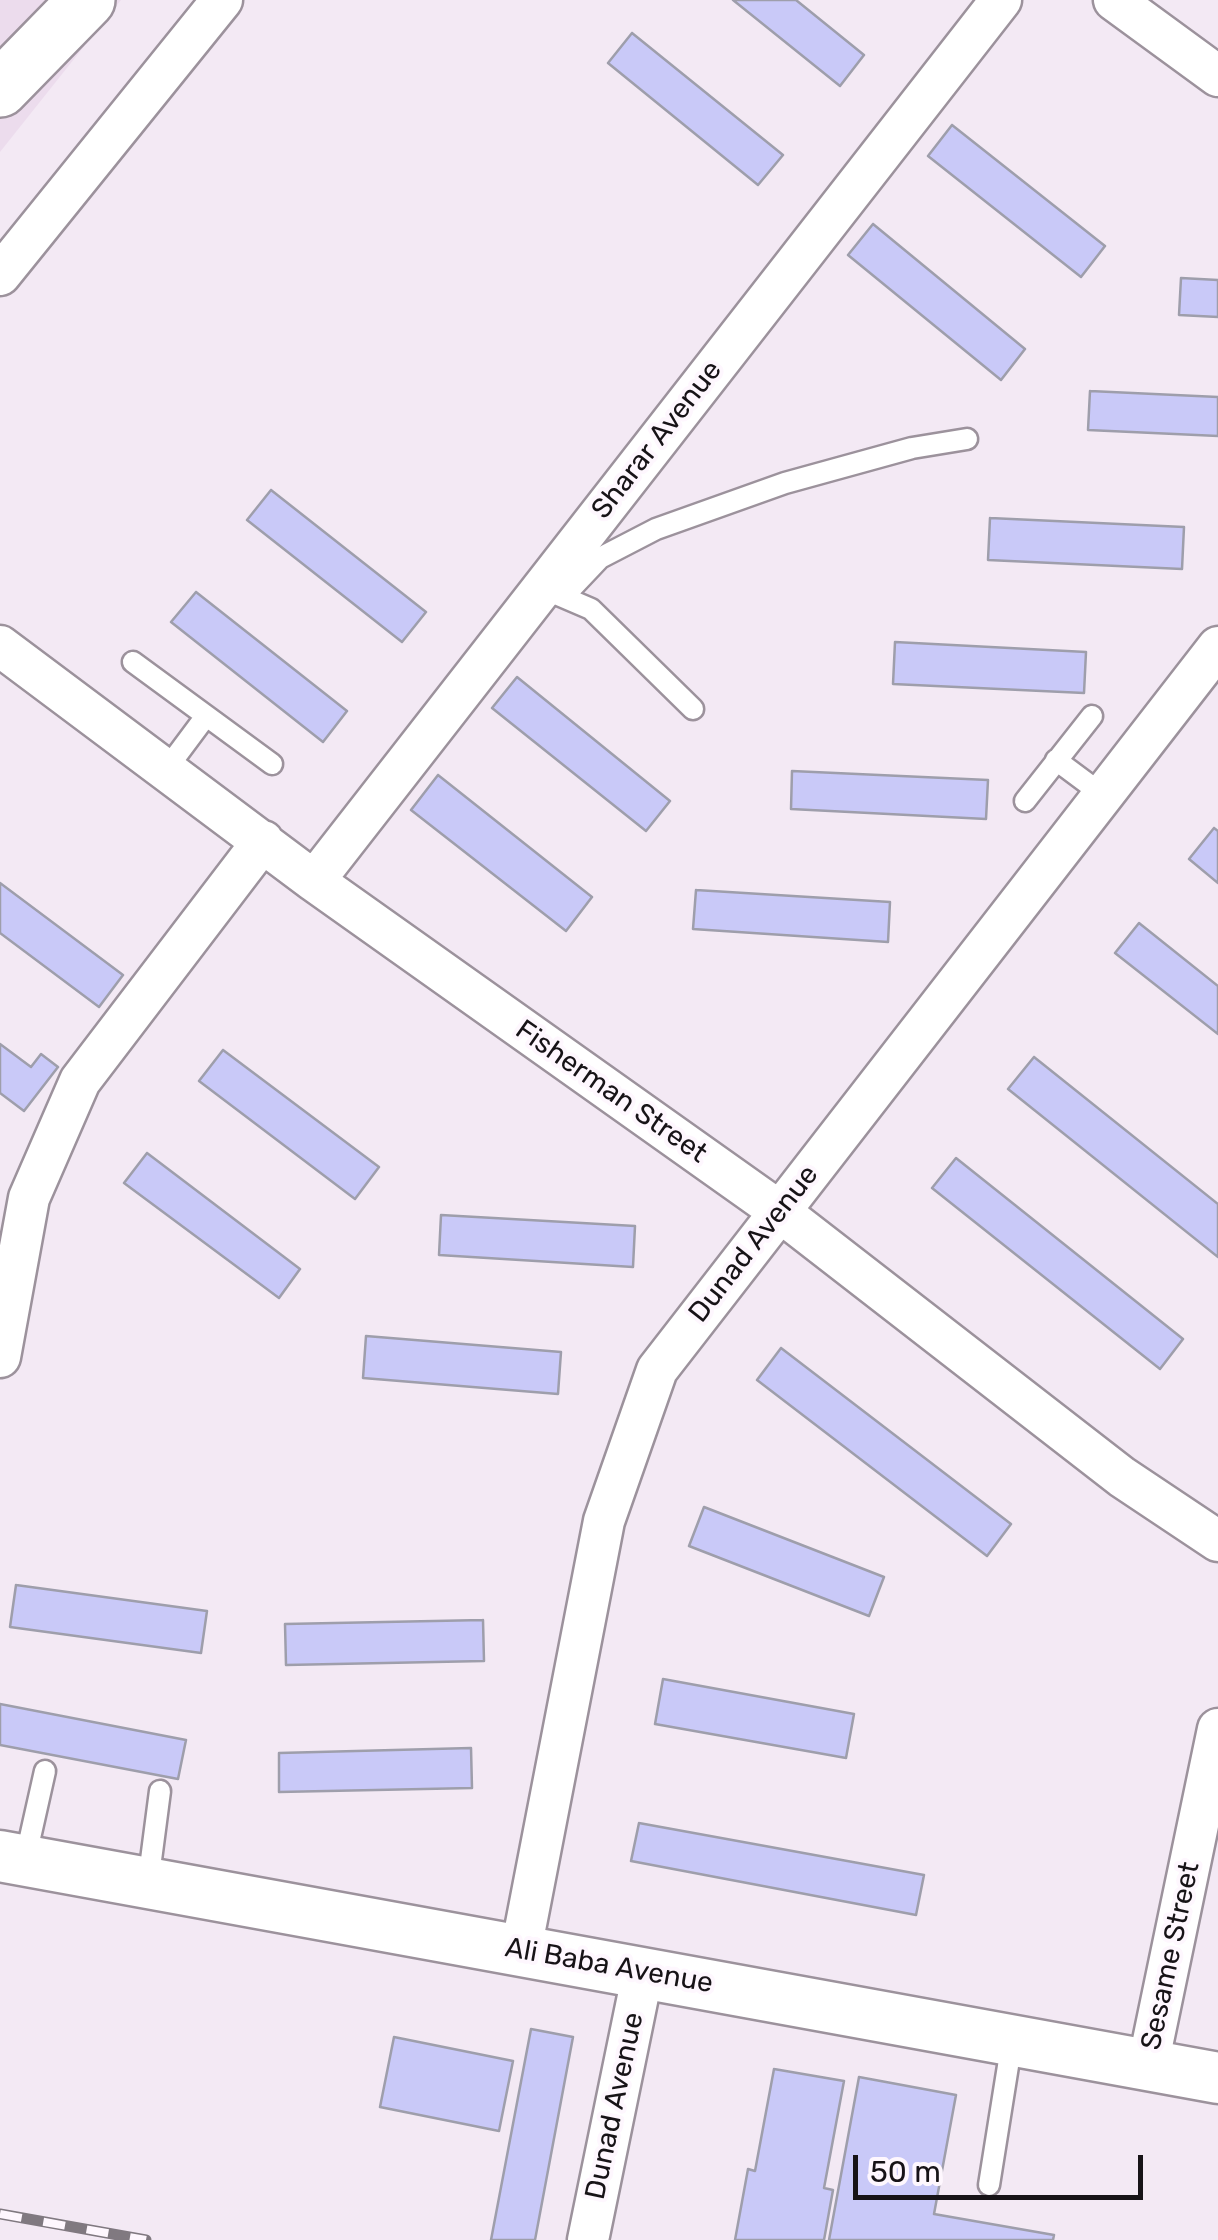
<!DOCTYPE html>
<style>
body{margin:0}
#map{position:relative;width:1218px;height:2240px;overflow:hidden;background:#f3e9f4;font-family:Rubik,sans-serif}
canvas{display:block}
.scale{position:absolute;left:853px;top:2155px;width:290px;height:45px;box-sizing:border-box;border:5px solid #171317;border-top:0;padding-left:12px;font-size:30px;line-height:35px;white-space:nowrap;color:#171317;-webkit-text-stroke:8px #fef7fe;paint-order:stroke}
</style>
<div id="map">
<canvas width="1218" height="2240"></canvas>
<div class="scale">50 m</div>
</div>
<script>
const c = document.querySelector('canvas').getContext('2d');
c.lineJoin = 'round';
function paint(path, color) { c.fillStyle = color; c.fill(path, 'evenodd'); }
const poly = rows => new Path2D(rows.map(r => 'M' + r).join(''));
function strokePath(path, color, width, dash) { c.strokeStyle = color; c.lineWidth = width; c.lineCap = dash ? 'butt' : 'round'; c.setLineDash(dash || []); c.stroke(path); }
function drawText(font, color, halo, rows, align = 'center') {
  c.font = font + ' Rubik,sans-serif'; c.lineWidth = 8; c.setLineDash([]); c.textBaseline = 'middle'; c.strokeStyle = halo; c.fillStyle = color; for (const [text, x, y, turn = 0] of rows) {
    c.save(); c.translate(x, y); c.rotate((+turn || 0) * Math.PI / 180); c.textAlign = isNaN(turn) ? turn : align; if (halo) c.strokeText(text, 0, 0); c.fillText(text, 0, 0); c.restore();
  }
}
paint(poly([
 [0,0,121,0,0,152]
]), '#ecdced');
const building = poly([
 [733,0,796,0,864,55,840,86,733,0],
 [632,33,783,155,758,185,608,63,632,33],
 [952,125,1105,246,1081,277,928,156,952,125],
 [873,224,1025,349,1001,380,848,255,873,224],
 [1181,278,1218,280,1218,317,1179,315,1181,278],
 [1090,391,1218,397,1218,436,1088,430,1090,391],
 [271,490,426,612,402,642,247,520,271,490],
 [990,518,1184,527,1182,569,988,560,990,518],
 [196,592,347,711,323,742,171,622,196,592],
 [895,642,1086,652,1084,693,893,684,895,642],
 [517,677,670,801,646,831,492,708,517,677],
 [792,771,988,780,986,819,791,809,792,771],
 [438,775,592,897,566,931,411,810,438,775],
 [1214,828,1218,831,1218,883,1189,859,1214,828],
 [0,883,123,975,99,1007,0,933,0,883],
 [696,890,890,902,888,942,693,929,696,890],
 [1139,923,1218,986,1218,1034,1115,953,1139,923],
 [0,1044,31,1067,41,1054,58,1067,24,1111,0,1093,0,1044],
 [223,1050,379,1167,355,1199,199,1081,223,1050],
 [1034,1057,1218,1204,1218,1257,1008,1089,1034,1057],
 [147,1153,300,1269,279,1298,124,1183,147,1153],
 [956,1158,1183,1339,1160,1369,932,1188,956,1158],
 [441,1215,635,1226,633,1267,439,1255,441,1215],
 [366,1336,561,1352,558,1394,363,1378,366,1336],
 [781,1348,1011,1524,987,1556,757,1380,781,1348],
 [704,1507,884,1577,869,1616,689,1546,704,1507],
 [16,1585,207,1611,201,1653,10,1627,16,1585],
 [483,1620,484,1661,286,1665,285,1624,483,1620],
 [663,1679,854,1714,846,1758,655,1724,663,1679],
 [0,1704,186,1740,178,1779,0,1745,0,1704],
 [471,1748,472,1788,279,1792,279,1753,471,1748],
 [639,1823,924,1875,916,1915,631,1861,639,1823],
 [531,2029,573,2037,535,2240,491,2240,531,2029],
 [394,2037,513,2061,499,2131,380,2107,394,2037],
 [774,2069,844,2081,824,2188,833,2190,824,2240,735,2240,748,2169,755,2171,774,2069],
 [859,2077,956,2095,934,2214,1054,2235,1053,2240,829,2240,859,2077]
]);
paint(building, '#c9c9f8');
strokePath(building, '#9e9eab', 2.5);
const service = poly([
 [556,594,591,609,693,709],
 [564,596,600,558,656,529,785,483,912,448,967,439],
 [133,662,272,764],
 [1056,760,1103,795],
 [165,771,206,716],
 [1025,801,1092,716],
 [25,1860,45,1771],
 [148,1883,160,1791],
 [989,2185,1012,2041]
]);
const minor = poly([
 [1114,0,1218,76],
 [0,275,222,0],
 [0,646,314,881,779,1211,1122,1477,1218,1541],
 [314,881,1001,0],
 [0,1357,29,1198,80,1081,263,841],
 [521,1950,604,1521,657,1370,1218,647],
 [1148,2065,1218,1729],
 [588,2240,643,1972]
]);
const tertiary = poly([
 [0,1856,1218,2078]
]);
const primary = poly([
 [0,89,87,0]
]);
strokePath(service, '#9c929c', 25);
strokePath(minor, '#9c929c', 45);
strokePath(tertiary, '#9c929c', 55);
strokePath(primary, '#9c929c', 60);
strokePath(service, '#fff', 20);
strokePath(minor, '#fff', 40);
strokePath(tertiary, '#fff', 50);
strokePath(primary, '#fff', 55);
const rail = poly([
 [0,2214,146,2240]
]);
strokePath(rail, '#807980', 11);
strokePath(rail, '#fef7fe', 8, [22]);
drawText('28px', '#171317', '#fef7fe', [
 ["Sharar Avenue",657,440,-52],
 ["Fisherman Street",611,1092,35],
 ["Dunad Avenue",754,1244,-52],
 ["Sesame Street",1171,1956,-78],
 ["Ali Baba Avenue",609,1966,10],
 ["Dunad Avenue",615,2106,-78]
]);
</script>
